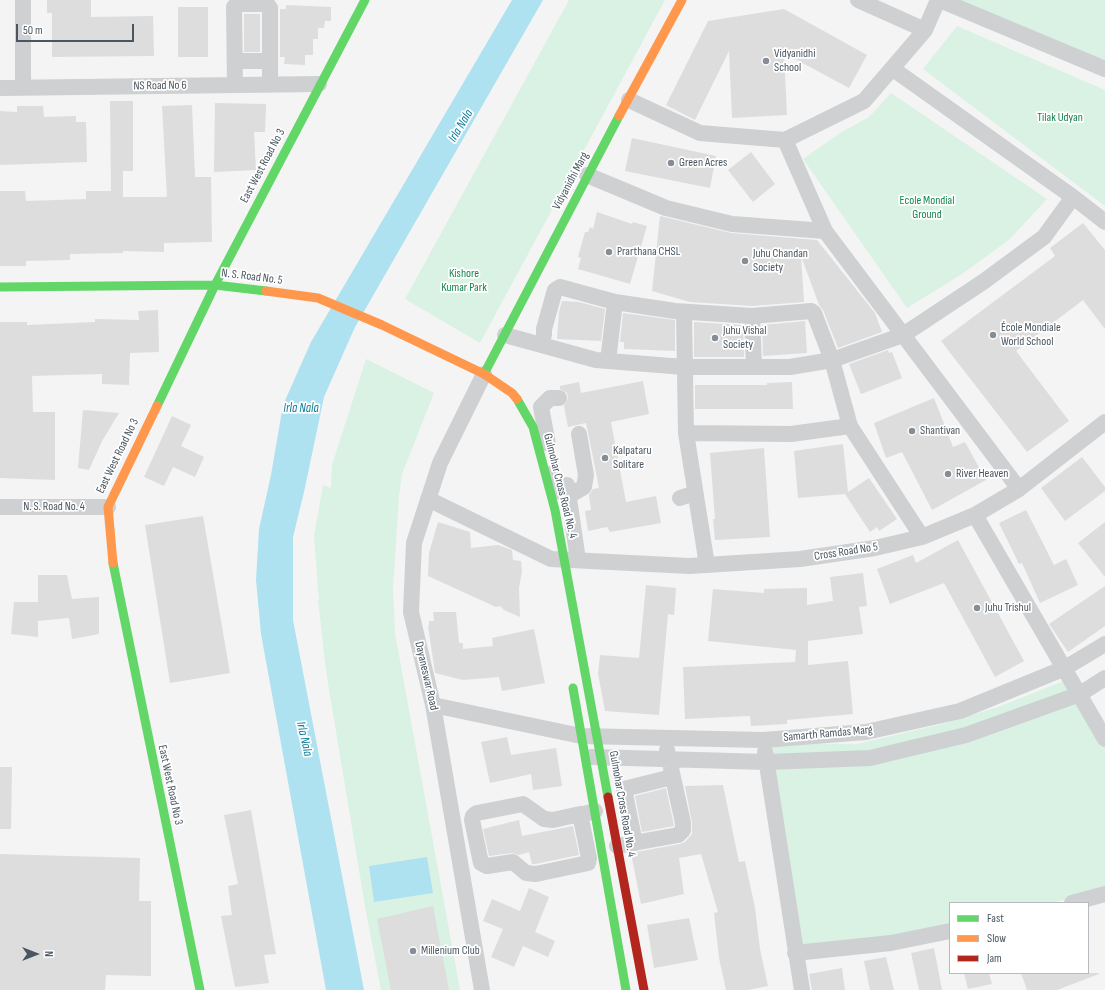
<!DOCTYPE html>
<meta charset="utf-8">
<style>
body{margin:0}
#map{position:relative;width:1105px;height:990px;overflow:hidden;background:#f4f4f4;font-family:"Sofia Sans Condensed",sans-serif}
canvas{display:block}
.legend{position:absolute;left:949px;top:902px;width:140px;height:72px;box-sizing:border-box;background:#fff;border:1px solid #b7bbc0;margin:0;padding:5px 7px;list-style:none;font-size:12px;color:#4a5661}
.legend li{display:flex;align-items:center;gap:8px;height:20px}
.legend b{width:20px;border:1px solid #b7bbc0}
.north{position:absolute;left:16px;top:934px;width:40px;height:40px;-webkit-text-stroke:3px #fff;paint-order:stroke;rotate:90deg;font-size:11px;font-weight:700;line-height:16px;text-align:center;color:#4a5661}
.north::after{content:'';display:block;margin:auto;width:14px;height:18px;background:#4a5661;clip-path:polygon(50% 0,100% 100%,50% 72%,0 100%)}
.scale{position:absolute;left:16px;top:24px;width:118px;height:18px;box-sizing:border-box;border:2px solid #4a5661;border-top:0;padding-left:5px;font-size:12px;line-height:14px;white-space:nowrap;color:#4a5661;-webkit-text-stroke:3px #fff;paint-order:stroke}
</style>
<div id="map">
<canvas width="1105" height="990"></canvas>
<ul class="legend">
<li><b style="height:5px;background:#63d668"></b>Fast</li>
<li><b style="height:5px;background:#ff974d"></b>Slow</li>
<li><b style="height:5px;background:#b3261e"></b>Jam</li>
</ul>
<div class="north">N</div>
<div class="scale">50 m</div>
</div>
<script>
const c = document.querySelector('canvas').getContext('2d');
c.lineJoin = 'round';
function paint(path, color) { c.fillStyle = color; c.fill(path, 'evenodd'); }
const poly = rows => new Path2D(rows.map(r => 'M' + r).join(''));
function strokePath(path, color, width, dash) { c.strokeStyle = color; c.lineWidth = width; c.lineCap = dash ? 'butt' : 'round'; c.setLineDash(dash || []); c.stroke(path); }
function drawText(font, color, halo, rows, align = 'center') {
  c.font = font + ' "Sofia Sans Condensed",sans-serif'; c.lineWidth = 3.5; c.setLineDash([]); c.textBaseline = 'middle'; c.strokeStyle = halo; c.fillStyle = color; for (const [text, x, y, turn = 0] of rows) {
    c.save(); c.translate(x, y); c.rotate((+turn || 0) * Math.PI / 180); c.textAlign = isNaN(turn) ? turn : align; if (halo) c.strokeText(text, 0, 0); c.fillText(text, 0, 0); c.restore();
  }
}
paint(poly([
 [569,0,665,0,480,343,405,299],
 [955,0,1105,0,1105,62],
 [957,26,1105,90,1105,206,923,69],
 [891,93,1047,199,1010,239,962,274,907,308,803,159,840,133,869,117],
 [366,359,434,393,402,474,399,496,393,588,395,633,460,990,381,990,366,912,326,671,318,600,319,600,314,536,323,485,331,488,332,465],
 [1071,678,1105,741,1105,887,1091,893,1051,903,950,903,950,926,799,949,767,743,857,744,938,725,998,707]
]), '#d9f2e3');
paint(poly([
 [512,0,543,0,355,327,324,397,304,492,293,537,293,620,364,990,326,990,261,634,256,580,259,529,271,475,283,405,311,342],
 [427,857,433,893,374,902,369,866]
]), '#aee2f0');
paint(poly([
 [47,0,91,0,91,17,153,16,154,56,52,57,52,13,47,13],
 [286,5,331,7,331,21,325,21,324,28,318,28,318,39,313,39,313,55,305,55,305,65,284,64,285,57,280,57,280,9,286,9],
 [178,7,208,7,208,57,178,57],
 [784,9,867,55,849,88,784,53,787,115,732,118,729,51,695,120,666,105,708,21],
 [244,14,260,14,260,52,244,52],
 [110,101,133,101,133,171,123,171,123,197,167,197,162,106,192,105,195,177,211,177,212,242,164,243,164,252,123,251,123,253,70,254,70,260,26,261,26,266,0,266,0,191,25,191,26,201,86,199,86,191,111,191],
 [215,103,266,104,265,132,254,132,256,170,214,172],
 [17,106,43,106,44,117,76,116,76,122,86,122,87,162,0,165,0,111,17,112],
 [632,138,716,156,710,188,625,171],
 [751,152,775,184,753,202,728,170],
 [597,212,632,224,633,222,647,226,630,284,578,269,581,258,578,257,585,232,588,232,590,227,593,229],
 [660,216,731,233,817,240,875,313,882,332,838,348,823,310,819,305,801,256,804,302,752,306,690,302,652,291],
 [1083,223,1105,250,1105,329,1083,300,1016,351,1069,421,1027,452,941,341,1055,256,1050,248],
 [562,301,579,302,605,309,601,341,557,339,559,312],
 [158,310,159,352,130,353,129,385,102,384,102,374,32,376,33,412,55,412,55,480,0,478,0,322,27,322,27,325,95,322,95,319,139,320,138,311],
 [623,313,675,320,675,351,624,349,624,342,620,342],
 [805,321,807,353,763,356,762,325],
 [694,322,743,325,744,357,694,357],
 [888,350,889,353,892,352,902,378,861,394,849,364],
 [643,381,649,414,611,422,626,502,656,496,661,523,610,532,607,527,588,531,585,511,591,510,589,495,593,489,599,488,588,432,586,423,568,427,564,406,568,398,567,393,560,389,560,386,579,382,581,393],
 [792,382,793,409,695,409,695,385,767,385,767,383],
 [934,398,953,447,965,442,986,480,932,510,902,452,886,458,874,423],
 [83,410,119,413,102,441,89,470,78,468],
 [172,416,191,425,181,446,204,457,195,477,173,467,164,486,144,477],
 [843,444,848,492,869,478,897,519,879,531,877,527,870,532,845,494,798,498,794,451],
 [764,448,770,537,715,540,713,519,715,519,710,453],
 [1082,457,1105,487,1105,491,1065,521,1041,488],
 [1026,510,1054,565,1066,559,1078,585,1040,603,1022,563,1019,564,999,523],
 [203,516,230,673,170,683,145,525],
 [438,522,470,532,471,548,498,545,512,550,513,560,521,561,522,571,519,588,520,617,504,610,500,606,496,607,428,576,429,553],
 [1105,522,1105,577,1078,543],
 [958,540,1024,661,995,677,944,583,890,604,877,569,913,555,916,563],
 [863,573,867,606,859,607,863,634,808,641,808,665,848,661,853,714,787,720,787,724,751,726,750,716,685,719,683,667,795,662,796,650,708,641,713,589,764,593,764,589,807,588,807,605,833,601,830,577],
 [38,575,67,575,72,599,99,597,99,634,72,639,69,618,38,621,38,637,11,634,14,602,38,602],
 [646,585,676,588,674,615,668,614,659,715,605,711,598,674,600,655,639,658],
 [1105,586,1105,626,1068,652,1049,624],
 [433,612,456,612,459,643,463,643,463,649,493,646,492,638,534,629,545,683,502,691,499,677,463,680,435,673,428,626,429,626,429,621,434,621],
 [507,737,511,755,556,748,562,786,533,790,531,774,490,783,481,742],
 [0,767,12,767,11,829,0,829],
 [723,785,739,862,745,861,755,908,760,949,768,986,748,990,726,990,719,958,714,913,718,912,701,854,679,858,684,894,641,904,631,853,680,844,685,842,692,834,692,823,685,786],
 [666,788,674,826,642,832,635,796],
 [251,810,276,954,264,955,269,983,235,987,221,916,232,915,228,886,238,884,224,815],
 [519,820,522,836,573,826,579,855,535,864,532,864,529,852,519,855,512,853,489,856,483,829],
 [0,854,140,858,139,901,151,901,151,976,106,975,105,990,0,990],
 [529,888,549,897,535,932,555,941,548,957,523,946,514,967,491,957,503,929,483,921,492,899,520,911],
 [433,906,449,990,391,990,377,919],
 [689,918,698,960,654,968,647,925],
 [934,948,942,990,919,990,911,953],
 [886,957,894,990,870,990,864,961],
 [842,968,845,990,812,990,809,974],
 [964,973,989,973,992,984,968,989],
 [1021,973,1099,973,1099,974,1057,990,1027,990]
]), '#ddddde');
strokePath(poly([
 [858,0,925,30],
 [940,0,1105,69],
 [235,61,270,61],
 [893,69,1073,197,1105,222],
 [235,85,234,7,237,4,267,4,270,8,270,85],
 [0,88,319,84],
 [23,88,23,0],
 [629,100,700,133,785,140,864,101,925,30,938,0],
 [785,140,825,231,1019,489],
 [587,175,666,208,732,224,825,231],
 [684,312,686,433,707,565],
 [752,316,754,367],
 [505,335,596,360,684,367,790,367,832,360,903,335,983,282,1044,237,1073,197],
 [544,335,544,329,555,290,560,287,615,302,675,311,752,316,811,311,814,313,832,360,850,426,922,537],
 [608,361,615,302],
 [686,433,791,434,850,426],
 [548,444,541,407,550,398,559,398],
 [553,473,556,486,562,493,574,493,584,487,586,475,579,434],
 [567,485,578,560],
 [680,498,695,493],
 [428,499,551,559,690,566,800,559,875,548,922,537,975,515,1019,489,1105,422],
 [0,507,108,507],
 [975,515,1105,739],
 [433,705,581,736,763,740,866,732,960,711,1065,668,1105,644],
 [765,752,802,990],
 [591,757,767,762,870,758,966,735,1080,694,1105,678],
 [580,814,589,858,588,863,536,874,526,873,513,862,487,866,481,863,472,820,473,816,477,813,523,804,544,819,553,820,580,814,584,814,595,811],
 [635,843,624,789,672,777],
 [617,846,678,835,683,830,683,823,667,750],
 [1072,903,1105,894],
 [795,953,891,943,950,931],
 [482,990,433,705,411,612,414,543,440,463,484,374]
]), '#ced0d2', 16);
strokePath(poly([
 [0,287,215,285,266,291],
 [484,374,619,116],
 [517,399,533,427,555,510,608,797],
 [157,406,215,285,365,0],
 [113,563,200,990],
 [573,688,626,990]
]), '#63d668', 9);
strokePath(poly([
 [619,116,682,0],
 [266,291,318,298,382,325,484,374,512,393,517,399],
 [113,563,108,507,157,406]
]), '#ff974d', 9);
strokePath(poly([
 [608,797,644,990]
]), '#b3261e', 9);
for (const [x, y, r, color] of [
 [766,61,4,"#868d94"],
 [671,163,4,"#868d94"],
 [609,252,4,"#868d94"],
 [745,261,4,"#868d94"],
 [993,335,4,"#868d94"],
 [715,338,4,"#868d94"],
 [912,431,4,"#868d94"],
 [605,458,4,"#868d94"],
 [948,474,4,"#868d94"],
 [977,608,4,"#868d94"],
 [413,951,4,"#868d94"]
]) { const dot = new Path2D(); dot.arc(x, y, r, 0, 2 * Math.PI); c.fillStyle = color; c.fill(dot); strokePath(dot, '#fff', 1.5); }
drawText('12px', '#4a5661', '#fff', [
 ["Vidyanidhi",774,54],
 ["School",774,68],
 ["Green Acres",679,163],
 ["Prarthana CHSL",617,252],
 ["Juhu Chandan",753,254],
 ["Society",753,268],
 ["École Mondiale",1001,328],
 ["World School",1001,342],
 ["Juhu Vishal",723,331],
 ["Society",723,345],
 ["Shantivan",920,431],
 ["Kalpataru",613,451],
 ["Solitare",613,465],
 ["River Heaven",956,474],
 ["Juhu Trishul",985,608],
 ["Millenium Club",421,951]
], 'left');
drawText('12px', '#4a5661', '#fff', [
 ["NS Road No 6",160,86,-1],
 ["East West Road No 3",263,166,-62],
 ["Vidyanidhi Marg",571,181,-62],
 ["N. S. Road No. 5",252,277,7],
 ["East West Road No 3",118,456,-64],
 ["Gulmohar Cross Road No. 4",560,486,76],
 ["N. S. Road No. 4",54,507],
 ["Cross Road No 5",846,552,-9],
 ["Dayaneswar Road",426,676,77],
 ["Samarth Ramdas Marg",828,734,-5],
 ["East West Road No 3",170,785,78],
 ["Gulmohar Cross Road No. 4",622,804,80]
]);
drawText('12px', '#17864f', '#fff', [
 ["Tilak Udyan",1060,118],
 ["Ecole Mondial",927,201],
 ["Ground",927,215],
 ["Kishore",464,274],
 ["Kumar Park",464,288]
]);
drawText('italic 13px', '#0c7c9b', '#fff', [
 ["Irla Nala",461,126,-59],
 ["Irla Nala",301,409],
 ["Irla Nala",304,739,77]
]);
</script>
